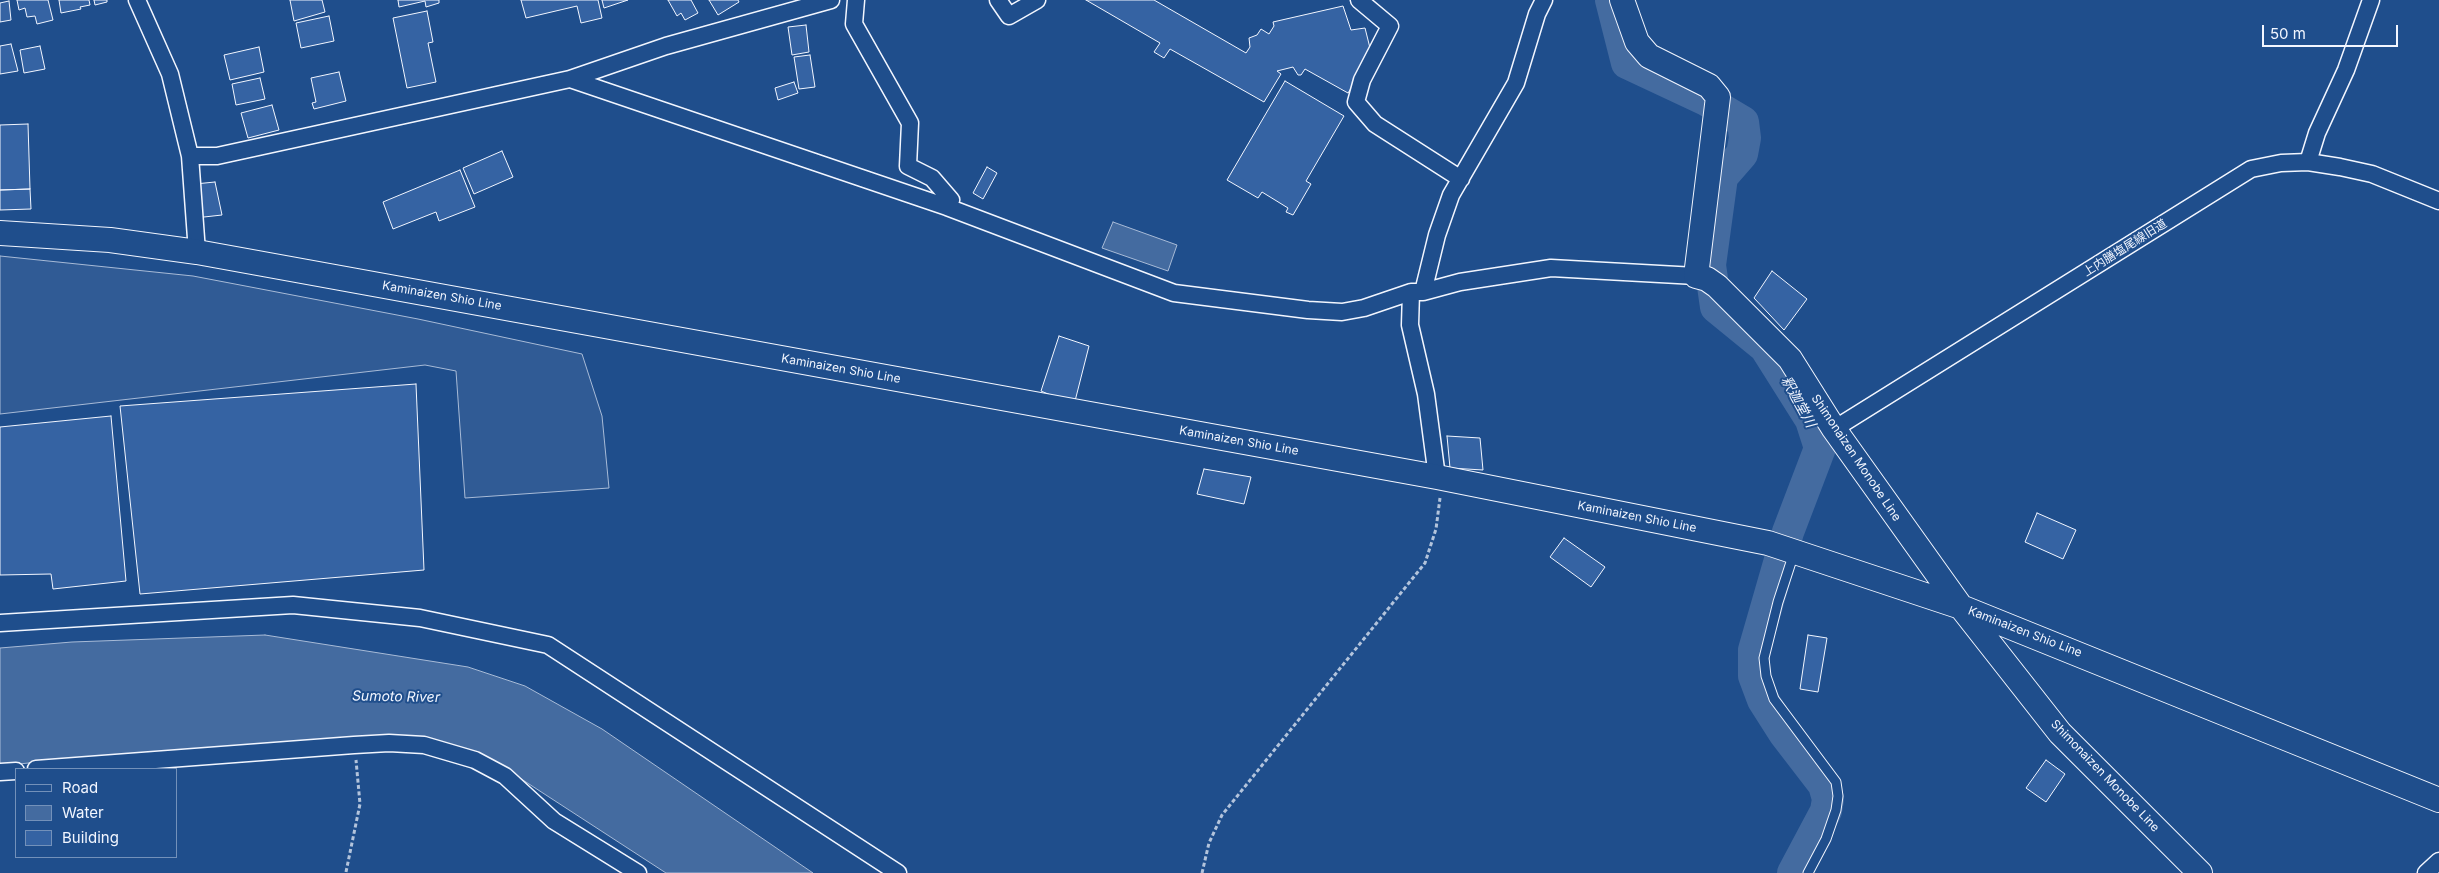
<!DOCTYPE html>
<meta charset="utf-8">
<style>
body{margin:0}
#map{position:relative;width:2439px;height:873px;overflow:hidden;background:#1f4e8c;font-family:Inter,sans-serif}
canvas{display:block}
.legend{position:absolute;left:15px;top:768px;width:162px;height:90px;box-sizing:border-box;background:#1f4e8c;border:1px solid #7391ba;margin:0;padding:6px 9px;list-style:none;font-size:15px;color:#f2f6ff}
.legend li{display:flex;align-items:center;gap:10px;height:25px}
.legend b{width:25px;border:1px solid #7391ba}
.scale{position:absolute;left:2262px;top:25px;width:136px;height:22px;box-sizing:border-box;border:2px solid #f2f6ff;border-top:0;padding-left:6px;font-size:15px;line-height:18px;white-space:nowrap;color:#f2f6ff;-webkit-text-stroke:4px #1f4e8c;paint-order:stroke}
</style>
<div id="map">
<canvas width="2439" height="873"></canvas>
<ul class="legend">
<li><b style="height:6px;background:#1f4e8c"></b>Road</li>
<li><b style="height:14px;background:#446ba0"></b>Water</li>
<li><b style="height:14px;background:#3563a3"></b>Building</li>
</ul>
<div class="scale">50 m</div>
</div>
<script>
const c = document.querySelector('canvas').getContext('2d');
c.lineJoin = 'round';
function paint(path, color) { c.fillStyle = color; c.fill(path, 'evenodd'); }
const poly = rows => new Path2D(rows.map(r => 'M' + r).join(''));
function strokePath(path, color, width, dash) { c.strokeStyle = color; c.lineWidth = width; c.lineCap = dash ? 'butt' : 'round'; c.setLineDash(dash || []); c.stroke(path); }
function drawText(font, color, halo, rows, align = 'center') {
  c.font = font + ' Inter,"Noto Sans JP",sans-serif'; c.lineWidth = 4; c.setLineDash([]); c.textBaseline = 'middle'; c.strokeStyle = halo; c.fillStyle = color; for (const [text, x, y, turn = 0] of rows) {
    c.save(); c.translate(x, y); c.rotate((+turn || 0) * Math.PI / 180); c.textAlign = isNaN(turn) ? turn : align; if (halo) c.strokeText(text, 0, 0); c.fillText(text, 0, 0); c.restore();
  }
}
const built = poly([
 [0,256,193,276,418,319,582,354,602,416,609,488,465,498,456,371,425,365,0,414,0,256]
]);
paint(built, '#305b95');
strokePath(built, '#a8bbd7', 1);
const water = poly([
 [1113,222,1177,245,1168,271,1102,248,1113,222],
 [265,635,468,667,525,686,602,729,813,873,666,873,509,771,461,749,76,758,0,766,0,648,72,642,265,635]
]);
paint(water, '#446ba0');
strokePath(water, '#a8bbd7', 1);
strokePath(poly([
 [1611,0,1627,63,1706,100,1743,122,1745,138,1742,154,1722,177,1710,265,1716,307,1765,347,1811,420,1820,448,1788,532,1754,650,1754,676,1763,700,1784,733,1824,785,1828,799,1826,811,1793,873]
]), '#446ba0', 32);
const building = poly([
 [17,0,48,0,53,20,37,24,35,16,27,17,25,8,19,10,17,0],
 [59,0,89,0,90,5,80,7,81,9,61,13,59,0],
 [94,0,107,0,107,2,95,5,94,0],
 [290,0,322,0,325,12,294,21,290,0],
 [398,0,439,0,439,3,426,7,425,1,399,7,398,0],
 [521,0,598,0,602,18,581,23,577,6,526,18,521,0],
 [602,0,628,0,604,8,602,0],
 [668,0,691,0,698,13,685,20,681,13,677,16,668,0],
 [709,0,738,0,739,2,718,15,709,0],
 [1086,0,1154,0,1246,53,1250,47,1249,38,1257,35,1261,29,1269,34,1274,26,1273,22,1343,6,1351,30,1365,28,1372,56,1348,93,1305,69,1301,75,1298,75,1293,67,1277,71,1281,74,1264,102,1170,49,1164,58,1154,52,1160,43,1086,0],
 [9,1,11,20,0,22,0,3,9,1],
 [427,11,433,42,428,43,436,82,407,88,393,18,427,11],
 [329,16,334,41,301,48,296,23,329,16],
 [806,25,809,52,792,55,788,27,806,25],
 [11,44,18,71,0,74,0,46,11,44],
 [40,46,45,69,24,73,20,50,40,46],
 [259,47,264,72,230,80,224,55,259,47],
 [810,55,815,87,799,89,794,57,810,55],
 [339,72,346,101,314,109,312,103,316,102,311,78,339,72],
 [260,78,265,99,236,105,232,84,260,78],
 [1285,81,1344,116,1306,181,1311,184,1293,215,1286,212,1288,208,1262,192,1258,198,1227,180,1285,81],
 [794,82,798,93,778,100,775,88,794,82],
 [272,105,279,130,248,138,241,113,272,105],
 [28,124,30,189,0,190,0,125,28,124],
 [502,151,513,177,474,194,463,168,502,151],
 [987,167,997,173,983,199,973,193,987,167],
 [460,170,475,207,439,221,436,212,393,229,383,202,460,170],
 [215,182,222,215,195,218,195,184,215,182],
 [30,189,31,209,0,210,0,190,30,189],
 [1772,271,1807,299,1784,330,1754,298,1772,271],
 [1059,336,1089,346,1074,405,1041,391,1059,336],
 [416,384,424,570,140,594,120,406,416,384],
 [111,416,126,581,53,589,51,574,0,575,0,427,111,416],
 [1447,436,1480,438,1483,470,1450,468,1447,436],
 [1204,469,1251,477,1244,504,1197,494,1204,469],
 [2037,513,2076,530,2063,559,2025,542,2037,513],
 [1564,538,1605,567,1591,587,1550,557,1564,538],
 [1808,635,1827,638,1818,692,1800,689,1808,635],
 [2046,760,2065,774,2046,802,2026,788,2046,760]
]);
paint(building, '#3563a3');
strokePath(building, '#f2f6ff', 1);
const lane = poly([
 [1794,553,1778,602,1764,658,1766,676,1774,699,1836,782,1838,796,1836,810,1826,839,1808,873]
]);
const street = poly([
 [137,0,170,74,190,156,197,252],
 [856,0,854,24,910,123,908,166,932,178,951,200,947,207],
 [998,0,1009,16,1037,0],
 [1359,0,1390,26,1362,80,1356,102,1375,124,1461,179],
 [570,79,947,207,1174,293,1308,310,1342,312,1364,308,1411,292,1423,292,1460,282,1551,268,1696,276],
 [190,156,217,156,570,79,666,46,831,0],
 [2308,162,2317,133,2346,70,2371,0],
 [1411,292,1410,325,1426,394,1437,477],
 [1423,292,1437,235,1451,195,1516,83,1537,14,1544,0],
 [1834,429,2251,169,2281,163,2308,162,2340,167,2372,174,2439,201],
 [0,623,293,605,420,618,548,645,898,873],
 [36,769,354,745,389,743,424,745,475,760,505,776,554,821,638,873],
 [0,772,16,771],
 [2426,873,2439,861]
]);
const secondary = poly([
 [1622,0,1637,42,1649,56,1709,86,1718,97,1696,276,1707,279,1717,286,1790,359,1834,429,1961,607,2060,733,2200,873],
 [0,233,110,240,197,252,1437,477,1768,543,1961,607,2439,800]
]);
strokePath(lane, '#f2f6ff', 11);
strokePath(street, '#f2f6ff', 19);
strokePath(secondary, '#f2f6ff', 26);
strokePath(poly([
 [346,872,360,804,356,760],
 [1202,873,1209,843,1222,815,1425,563,1436,529,1440,498]
]), '#b3c4dc', 3, [4, 2.5]);
strokePath(lane, '#1f4e8c', 9);
strokePath(street, '#1f4e8c', 16);
strokePath(secondary, '#1f4e8c', 24);
drawText('12px', '#f2f6ff', '#1f4e8c', [
 ["上内膳塩尾線旧道",2125,248,-32],
 ["Kaminaizen Shio Line",442,296,10],
 ["Kaminaizen Shio Line",841,369,10],
 ["Kaminaizen Shio Line",1239,441,10],
 ["Shimonaizen Monobe Line",1856,458,56],
 ["Kaminaizen Shio Line",1637,517,11],
 ["Kaminaizen Shio Line",2025,632,21],
 ["Shimonaizen Monobe Line",2105,776,46]
]);
drawText('italic 14px', '#f2f6ff', '#1f4e8c', [
 ["釈迦堂川",1798,402,61],
 ["Sumoto River",396,697,1]
]);
</script>
